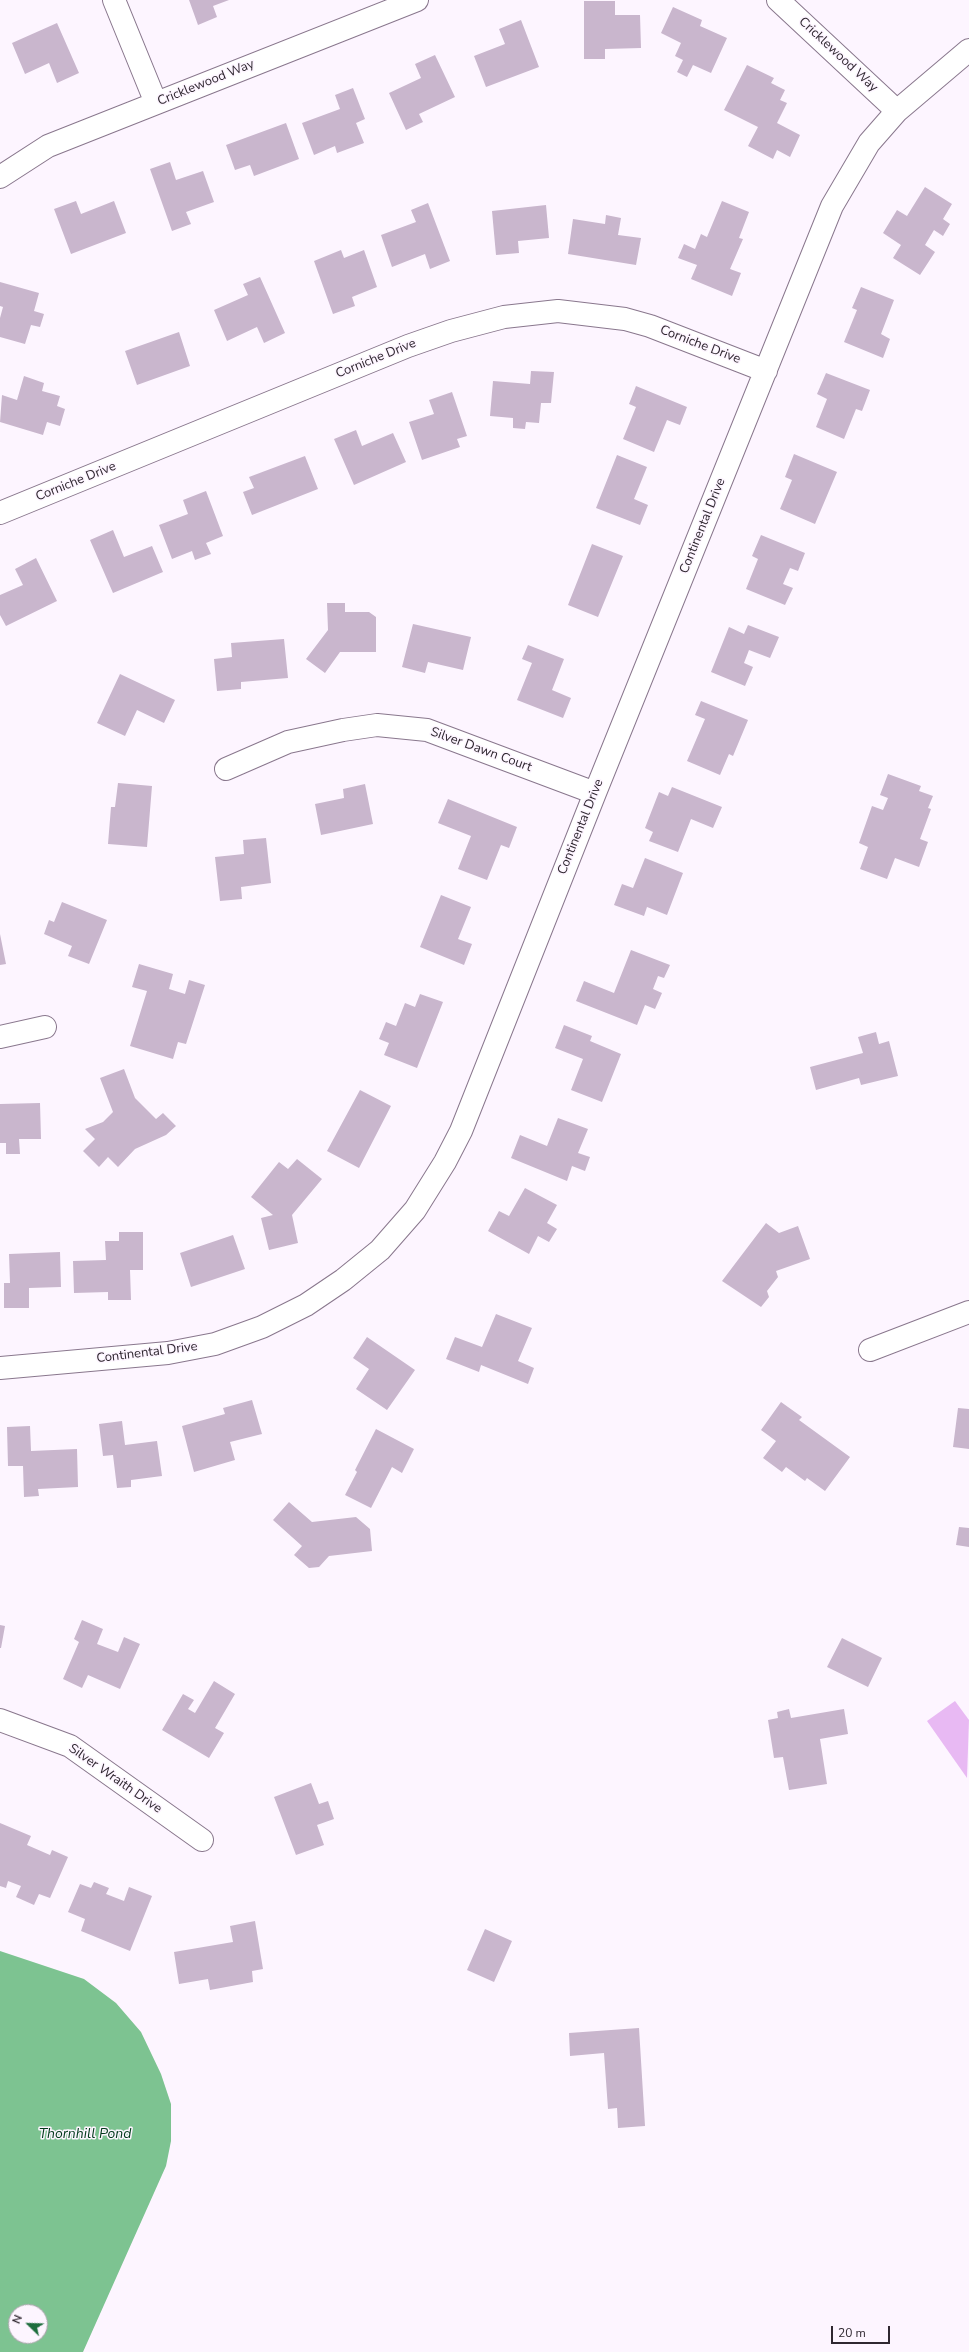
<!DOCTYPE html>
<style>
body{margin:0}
#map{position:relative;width:969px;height:2352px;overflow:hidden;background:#fdf5ff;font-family:"Nunito Sans",sans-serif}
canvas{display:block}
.north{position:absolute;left:8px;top:2304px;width:40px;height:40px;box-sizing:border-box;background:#fdf5ff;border:1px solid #aba3ac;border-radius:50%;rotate:293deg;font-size:11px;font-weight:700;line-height:16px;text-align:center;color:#2f2730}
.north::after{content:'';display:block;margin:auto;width:14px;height:18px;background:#1e6d3d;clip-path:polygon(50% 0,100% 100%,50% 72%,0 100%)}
.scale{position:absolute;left:831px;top:2326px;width:59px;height:18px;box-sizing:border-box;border:2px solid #2f2730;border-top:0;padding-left:5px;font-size:12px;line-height:14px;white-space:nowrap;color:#2f2730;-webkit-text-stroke:3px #fdf5ff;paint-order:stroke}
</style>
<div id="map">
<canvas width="969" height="2352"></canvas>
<div class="north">N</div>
<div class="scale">20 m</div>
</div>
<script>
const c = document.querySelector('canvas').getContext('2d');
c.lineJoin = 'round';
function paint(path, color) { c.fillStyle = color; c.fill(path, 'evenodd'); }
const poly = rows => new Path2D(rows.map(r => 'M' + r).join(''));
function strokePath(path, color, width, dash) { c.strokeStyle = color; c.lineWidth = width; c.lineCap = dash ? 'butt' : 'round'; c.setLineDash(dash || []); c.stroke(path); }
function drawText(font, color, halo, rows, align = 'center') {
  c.font = font + ' "Nunito Sans",sans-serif'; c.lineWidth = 3; c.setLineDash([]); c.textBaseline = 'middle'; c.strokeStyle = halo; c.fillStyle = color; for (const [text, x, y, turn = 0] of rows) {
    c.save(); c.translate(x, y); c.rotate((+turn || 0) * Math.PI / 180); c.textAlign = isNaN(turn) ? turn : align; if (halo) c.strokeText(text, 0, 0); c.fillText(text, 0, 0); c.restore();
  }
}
paint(poly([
 [955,1701,969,1720,967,1778,927,1721]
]), '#e8b9f3');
paint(poly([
 [0,1951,84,1979,116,2003,141,2032,161,2074,171,2104,171,2141,166,2166,83,2352,0,2352],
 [16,2312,40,2312,40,2336,16,2336]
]), '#7dc391');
paint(poly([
 [189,0,229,0,213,6,217,17,198,25],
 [584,1,615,1,615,15,640,15,641,48,605,49,605,59,584,59],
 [673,7,702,20,700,26,727,38,711,73,693,65,687,77,677,72,683,60,675,56,681,43,661,33],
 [521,20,539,67,486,87,474,56,505,44,499,29],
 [57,23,79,73,57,83,49,63,25,74,12,43],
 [435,55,455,97,419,114,423,122,406,130,389,93,421,78,415,64],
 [747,65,774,78,771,83,785,90,780,100,787,103,777,123,800,135,790,157,777,150,773,159,748,146,758,127,724,110],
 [353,88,365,119,356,123,364,143,337,153,335,146,314,155,302,123,340,109,335,95],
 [286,123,299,159,254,176,250,165,235,170,226,145],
 [170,162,176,180,203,171,214,202,186,212,191,224,172,231,150,169],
 [925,187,952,204,943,219,950,224,943,236,934,230,925,245,935,252,920,275,893,258,901,245,883,233,897,210,907,216],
 [76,201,81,214,114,201,126,233,71,254,54,209],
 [722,201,749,212,739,238,743,239,730,269,741,273,732,296,691,279,697,265,678,258,684,244,695,249,701,234,707,237],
 [428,203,450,261,430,269,425,254,392,267,381,235,416,222,411,210],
 [546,205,549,238,518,241,519,253,496,255,492,211],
 [606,215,621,218,618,235,641,238,636,265,568,254,573,219,605,224],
 [341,250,344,258,364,250,377,287,352,297,355,306,333,314,314,261],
 [260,277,285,333,264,343,257,327,227,341,214,310,248,295,243,284],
 [0,282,39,293,34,311,44,314,40,327,31,325,25,344,0,337,0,318,3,307,0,306],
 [861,287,894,300,881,334,890,339,883,358,844,342,857,310,852,308],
 [179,332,190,366,137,385,125,351],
 [531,371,554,372,551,403,541,403,539,423,526,422,525,429,513,428,513,418,490,416,493,381,530,384],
 [826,373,870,390,862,411,856,409,844,439,816,427,827,399,817,394],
 [24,376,44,383,42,391,60,396,57,406,65,409,60,426,47,422,43,435,0,422,2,395,17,400],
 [636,386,687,407,680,425,667,420,654,452,623,439,636,407,629,404],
 [452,392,467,436,457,439,460,447,422,460,409,422,434,414,429,400],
 [356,430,362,446,393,433,406,462,354,485,334,439],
 [794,454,837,472,815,524,780,509,792,480,785,477],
 [617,455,647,467,634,499,648,505,640,525,596,508],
 [305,456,318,489,252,515,243,492,254,488,249,477],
 [206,491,223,536,206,543,211,554,195,560,192,551,172,559,159,525,188,514,183,500],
 [113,530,124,557,152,546,163,572,113,593,90,540],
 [761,535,805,553,798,571,790,568,783,584,793,588,785,605,746,589,758,559,752,556],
 [592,544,623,556,598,617,568,605],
 [36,558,57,601,6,626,0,615,0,595,23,585,15,569],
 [327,603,345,603,345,612,369,612,376,617,376,652,340,652,325,673,306,659,328,630],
 [413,624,471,637,463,670,428,662,425,673,402,667],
 [748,625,779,637,770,658,749,650,744,663,753,667,745,686,711,672,729,627,744,634],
 [284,639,288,678,241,682,241,689,217,691,214,659,232,657,231,643],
 [528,645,564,659,552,690,571,698,563,718,517,700,532,663,522,659],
 [120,674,175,700,164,723,137,710,125,736,97,723],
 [701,701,748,720,733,756,729,754,720,775,687,761,705,719,695,715],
 [888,774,921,786,919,791,933,796,928,808,931,809,920,839,928,842,919,867,895,858,887,879,860,869,868,847,859,843,872,806,883,810,888,798,880,795],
 [118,783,152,786,147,847,108,844,111,807,115,807],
 [365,784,373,824,321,835,315,804,344,798,343,789],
 [672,787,722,807,713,828,691,819,678,852,649,841,653,832,645,828,659,792,668,796],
 [448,799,517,827,509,848,501,845,487,880,458,869,471,836,438,823],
 [266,838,271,883,241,887,242,899,220,901,215,857,244,854,243,840],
 [645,858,683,873,667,915,647,907,644,916,614,905,622,884,633,888],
 [441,895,471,907,458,939,472,944,464,965,420,947],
 [62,902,107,920,89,964,68,956,72,946,44,934,49,920,54,922],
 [0,934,6,964,0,965],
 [631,950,670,965,664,978,658,976,653,989,662,993,655,1009,645,1005,637,1025,576,1001,584,981,614,993],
 [139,964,173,974,169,989,185,994,189,980,205,985,186,1044,178,1042,173,1059,130,1046,147,991,132,987],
 [420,994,443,1002,417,1068,384,1055,389,1043,379,1039,386,1022,396,1026,405,1003,415,1007],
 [564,1025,592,1036,590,1041,621,1054,602,1102,571,1090,583,1059,555,1048],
 [876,1032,879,1044,889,1041,898,1076,861,1085,859,1078,816,1090,810,1067,863,1053,858,1037],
 [124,1069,135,1098,156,1119,163,1113,176,1126,166,1135,135,1149,118,1167,108,1157,99,1167,83,1151,95,1139,85,1129,103,1122,113,1112,100,1078],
 [360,1090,391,1106,359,1168,327,1151],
 [40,1103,41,1139,19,1139,20,1154,6,1154,6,1143,0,1143,0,1104],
 [558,1118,588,1129,578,1153,590,1157,585,1171,572,1166,567,1181,511,1158,520,1135,547,1146],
 [297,1159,322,1179,292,1215,298,1243,269,1250,261,1218,273,1215,251,1197,279,1162,288,1169],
 [525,1188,557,1205,547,1223,557,1229,549,1242,538,1236,529,1254,488,1231,499,1211,509,1216],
 [766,1223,779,1233,798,1226,810,1259,776,1271,778,1277,767,1291,769,1297,761,1307,722,1281],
 [119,1232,143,1232,143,1270,130,1270,131,1300,108,1300,108,1292,74,1293,73,1261,106,1260,105,1241,119,1241],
 [233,1235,245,1269,191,1287,180,1253],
 [60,1252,61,1287,29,1288,29,1308,4,1308,4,1283,10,1283,9,1254],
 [496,1314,532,1328,518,1361,534,1368,528,1384,481,1365,479,1372,446,1359,455,1337,482,1347],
 [367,1337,415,1370,387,1410,356,1389,369,1369,353,1358],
 [252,1400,262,1434,230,1442,235,1460,194,1472,182,1426,225,1414,223,1408],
 [781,1402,802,1417,799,1420,850,1457,825,1491,807,1478,805,1481,786,1467,782,1472,763,1458,776,1441,761,1430],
 [958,1408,969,1409,969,1449,953,1447],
 [122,1421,125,1445,157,1441,162,1476,131,1480,131,1487,117,1488,113,1455,103,1456,99,1424],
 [30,1426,31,1451,77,1449,78,1487,38,1489,39,1496,24,1497,23,1466,8,1466,7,1427],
 [376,1429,414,1449,402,1473,392,1467,371,1508,345,1495,357,1472,355,1470],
 [289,1502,312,1522,356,1517,370,1529,372,1551,329,1556,319,1567,309,1568,294,1555,302,1546,273,1520],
 [959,1527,969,1528,969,1547,956,1545],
 [82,1620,103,1629,97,1644,118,1652,124,1637,140,1644,120,1689,88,1675,82,1688,63,1679,79,1642,74,1639],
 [0,1625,5,1626,1,1648,0,1648],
 [842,1638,882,1658,868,1687,827,1667],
 [214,1681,235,1694,215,1728,224,1733,209,1758,162,1730,183,1694,194,1700,188,1709,195,1713],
 [789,1709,791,1718,844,1709,848,1734,820,1739,827,1784,789,1790,783,1757,774,1758,768,1720,778,1718,777,1712],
 [311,1783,319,1804,328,1801,334,1819,317,1825,324,1845,296,1855,274,1797],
 [0,1823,31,1836,27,1845,50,1855,52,1850,68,1857,50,1898,39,1894,34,1905,16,1897,21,1886,8,1881,6,1888,0,1886],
 [94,1882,109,1888,106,1894,124,1901,129,1887,152,1896,130,1951,81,1931,85,1919,68,1912,80,1884,91,1888],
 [255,1921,263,1969,252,1971,253,1982,210,1990,208,1979,179,1984,174,1952,233,1942,230,1926],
 [485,1929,512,1941,494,1982,467,1970],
 [639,2028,645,2126,618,2128,617,2108,608,2109,604,2053,570,2056,569,2033]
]), '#c9b6cd');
const minor = poly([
 [114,0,156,103],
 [778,0,897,111],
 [0,177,48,146,417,0],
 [0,513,408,346,451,331,504,317,558,311,625,319,650,326,766,371],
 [226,769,288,742,343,730,377,725,427,730,595,793],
 [0,1037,45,1027],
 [870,1350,969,1312],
 [0,1368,168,1353,215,1344,262,1327,306,1305,343,1280,380,1250,415,1210,445,1162,461,1131,595,793,832,206,869,143,897,111,969,50],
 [0,1720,70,1746,202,1840]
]);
strokePath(minor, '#89778d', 24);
strokePath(minor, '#fff', 22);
drawText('13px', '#2f2730', '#fdf5ff', [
 ["Cricklewood Way",838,55,43],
 ["Cricklewood Way",206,83,-22],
 ["Corniche Drive",700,345,21],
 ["Corniche Drive",376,359,-22],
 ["Corniche Drive",76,482,-22],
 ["Continental Drive",703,526,-68],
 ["Silver Dawn Court",481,750,20],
 ["Continental Drive",581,827,-68],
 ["Continental Drive",147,1353,-7],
 ["Silver Wraith Drive",115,1779,35]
]);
drawText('italic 14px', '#013a1a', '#fdf5ff', [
 ["Thornhill Pond",85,2135]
]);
</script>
